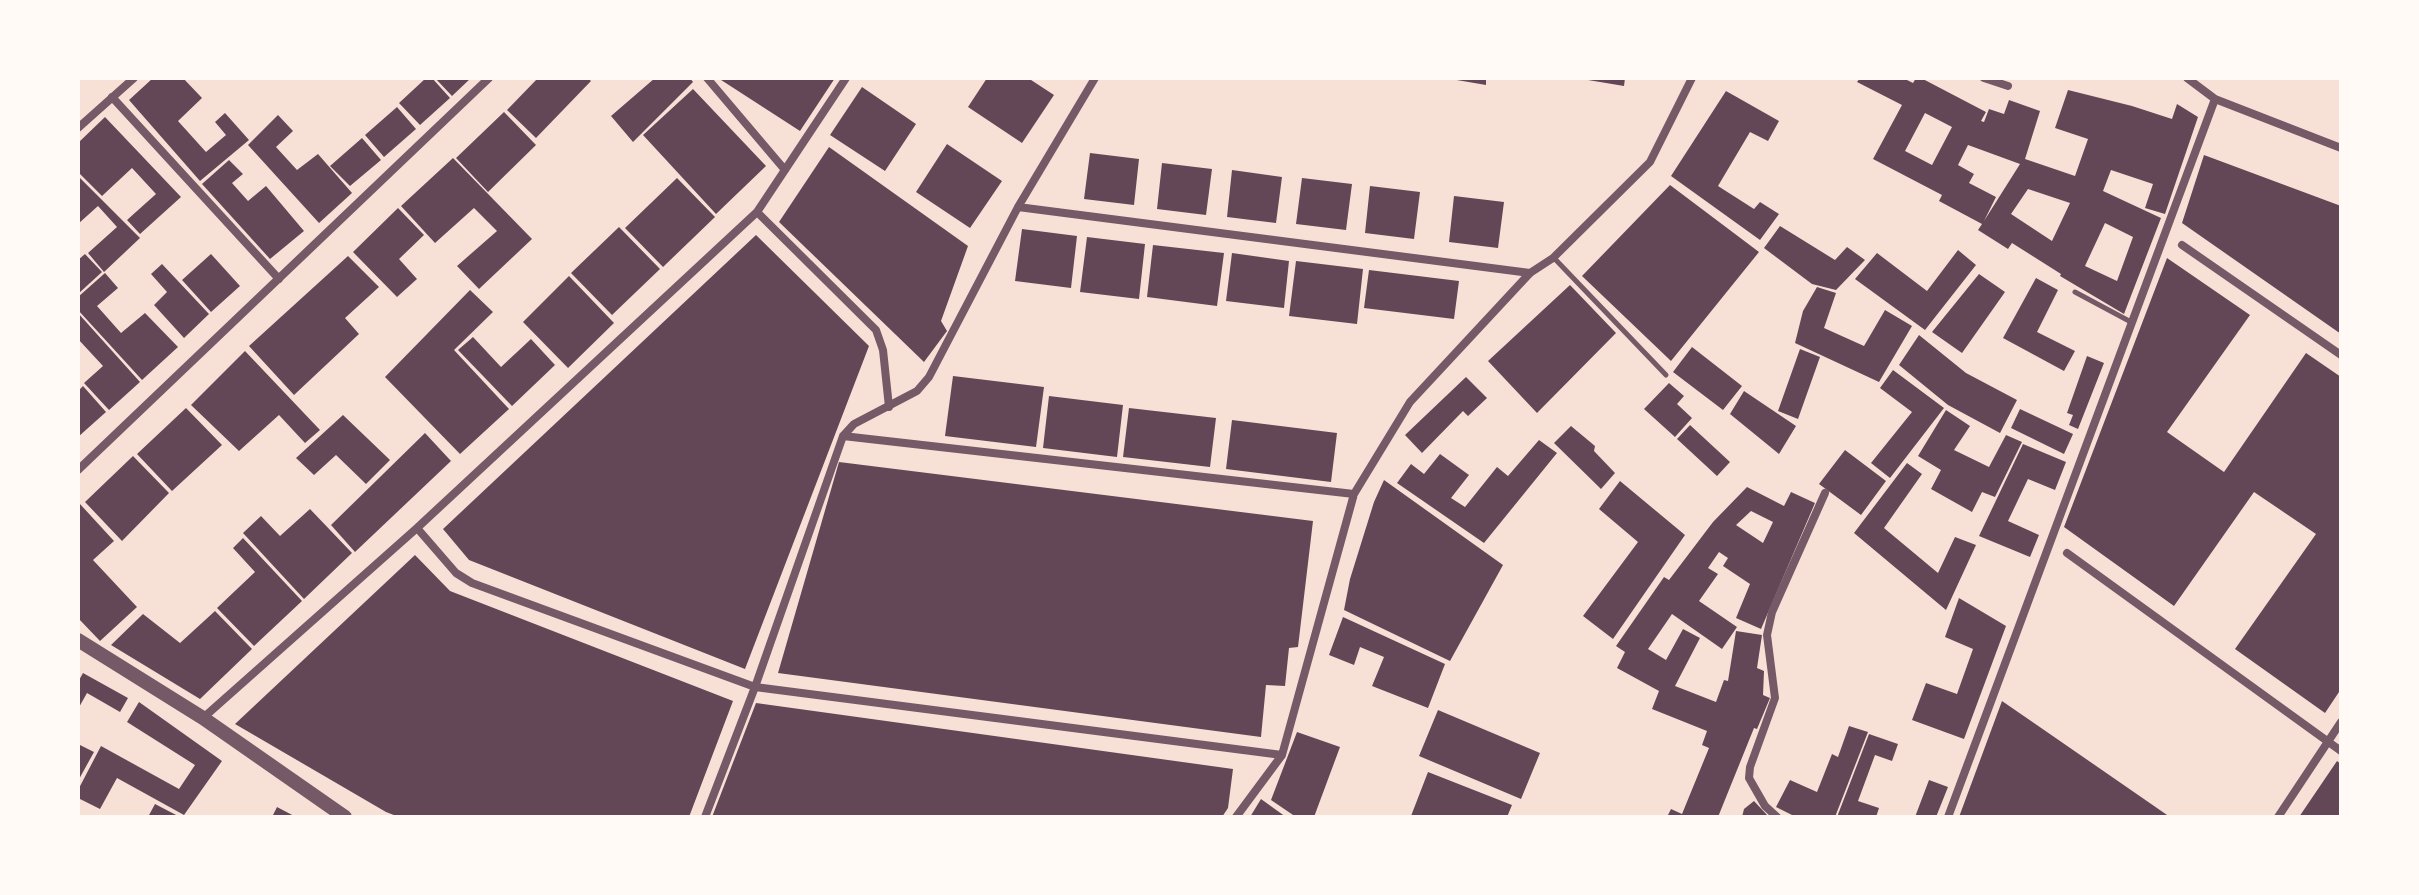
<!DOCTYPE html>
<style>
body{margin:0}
#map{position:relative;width:2419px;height:895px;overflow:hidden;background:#f7e1d7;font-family:"Roboto Condensed",sans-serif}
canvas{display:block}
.frame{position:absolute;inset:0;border:80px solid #fffaf5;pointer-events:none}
</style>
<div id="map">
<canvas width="2419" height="895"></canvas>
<div class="frame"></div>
</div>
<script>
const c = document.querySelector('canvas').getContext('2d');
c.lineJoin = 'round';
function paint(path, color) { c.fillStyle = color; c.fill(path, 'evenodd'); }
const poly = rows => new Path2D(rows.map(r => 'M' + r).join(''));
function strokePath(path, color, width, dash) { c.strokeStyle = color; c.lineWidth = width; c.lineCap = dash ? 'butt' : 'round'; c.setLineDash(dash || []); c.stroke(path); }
paint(poly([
 [153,78,183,78,202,98,178,121,206,152,226,135,215,122,225,113,249,140,200,181,129,100],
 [426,78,432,78,450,98,420,125,399,103],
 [435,78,471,78,452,96],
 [538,78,588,78,591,81,536,138,507,110],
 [655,78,690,78,693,82,633,142,611,116],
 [718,78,835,78,800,131],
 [987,78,1028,78,1054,95,1022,143,968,107],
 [1445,78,1486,78,1486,85],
 [1576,78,1625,78,1624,86],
 [1860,78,1903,78,1913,83,1916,78,1921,78,1986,112,1981,121,1984,122,1989,109,2004,114,2009,100,2040,111,2025,159,2075,176,2088,139,2055,128,2068,90,2132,106,2172,119,2177,104,2198,117,2165,214,2145,208,2153,184,2111,170,2103,191,2161,218,2124,314,2060,276,2061,274,2012,243,2008,249,1978,230,1982,224,1939,201,1942,195,1873,159,1902,105,1857,82],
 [1925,113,1952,127,1932,165,1905,151],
 [1968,145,2020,164,1984,221,1996,197,1969,183,1974,174,1958,165],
 [2028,189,2070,203,2052,241,2011,214],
 [2105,223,2133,237,2117,281,2085,266],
 [862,87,916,124,885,171,830,135],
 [693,89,766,166,716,214,643,135],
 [1726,91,1779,121,1768,141,1750,132,1718,186,1754,209,1760,202,1779,214,1760,240,1671,176],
 [397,107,416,129,384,157,365,135],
 [504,112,536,145,488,192,456,158],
 [278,115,293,131,276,147,297,170,318,154,352,193,319,223,248,145],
 [105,117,181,197,140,234,127,220,156,194,132,168,102,196,78,172,78,143],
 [362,138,381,160,350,186,330,166],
 [947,144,1002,181,970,228,916,192],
 [829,147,968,246,941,321,947,331,924,362,779,222],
 [1090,153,1139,159,1134,205,1084,199],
 [2204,155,2341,206,2341,334,2182,223],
 [453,158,532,239,479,289,457,266,497,231,474,208,435,243,401,206],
 [229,160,243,174,232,183,248,201,266,186,304,231,270,259,202,184],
 [1162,163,1212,169,1206,215,1157,209],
 [1232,170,1282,177,1276,223,1227,217],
 [78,176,140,238,104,272,88,253,117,227,98,206,78,224],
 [677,178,715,217,663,267,625,228],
 [1302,178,1352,184,1346,230,1296,224],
 [1670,185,1759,252,1671,361,1582,276],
 [1370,186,1420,192,1414,239,1365,233],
 [1454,196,1504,202,1498,248,1449,242],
 [398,208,424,235,399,259,417,279,397,297,353,252],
 [1780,226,1835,260,1847,247,1865,260,1836,290,1812,284,1764,248],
 [619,227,660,269,612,315,571,273],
 [1022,229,1077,236,1071,288,1015,281],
 [756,235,869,346,745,669,469,560,443,529],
 [1087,237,1145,244,1139,299,1080,292],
 [1153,245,1224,253,1217,306,1147,297],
 [1958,250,1976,265,1925,330,1855,279,1877,253,1927,291],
 [1232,253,1289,261,1284,308,1226,301],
 [85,254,102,272,78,294,78,260],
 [211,254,240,286,211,312,182,280],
 [348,256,379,287,345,318,359,334,294,395,249,346],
 [2167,258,2250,315,2167,432,2224,472,2306,353,2341,377,2341,689,2325,713,2235,649,2316,534,2254,492,2174,606,2064,527],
 [1296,261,1363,269,1357,324,1289,316],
 [162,264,209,314,184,338,154,305,167,292,151,274],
 [1369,270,1459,281,1454,319,1364,308],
 [105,273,118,288,97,306,121,333,145,313,178,347,142,380,78,310,78,297],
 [1979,274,2005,292,1962,353,1932,332],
 [569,276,614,323,568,368,523,322],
 [2036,278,2058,290,2037,332,2075,351,2064,371,2003,338],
 [1570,285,1616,333,1537,413,1488,361],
 [1817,287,1836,293,1824,328,1864,346,1885,310,1912,326,1879,382,1795,343,1803,311],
 [470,290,493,312,454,350,509,409,460,454,385,377],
 [78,313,140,382,109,410,84,383,103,366,78,339],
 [1919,335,1966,373,2017,400,2000,433,1948,405,1899,365],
 [473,337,501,367,531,339,555,365,512,406,458,350],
 [1692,347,1742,386,1723,410,1673,372],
 [1800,349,1820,357,1798,419,1778,411],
 [245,351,320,430,305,443,279,415,239,451,191,405],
 [2087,356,2104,363,2078,429,2069,425,2073,415,2067,413],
 [1893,370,1944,408,1890,478,1871,463,1912,412,1880,388],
 [953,376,1044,387,1036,447,945,436],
 [1466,377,1487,398,1468,416,1463,411,1422,453,1405,435],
 [1669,383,1684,396,1677,404,1692,418,1675,437,1644,409],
 [83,386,106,412,78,437,78,391],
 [1744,391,1796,426,1779,454,1730,414],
 [1049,396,1123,405,1117,457,1043,448],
 [186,408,222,445,172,491,137,454],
 [1129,408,1216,418,1210,467,1123,457],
 [2020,409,2073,434,2064,454,2011,428],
 [1946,410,1970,426,1954,450,1989,467,2006,435,2022,442,1995,497,1982,492,1972,512,1931,489,1941,470,1918,456],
 [343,415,390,460,366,484,336,455,314,475,296,458],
 [1232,420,1337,433,1331,482,1226,469],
 [1690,425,1730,462,1717,476,1677,439],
 [1571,426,1595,446,1594,451,1615,473,1601,489,1554,443],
 [425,433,451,461,355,552,331,525],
 [1539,440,1557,453,1484,543,1397,483,1411,464,1424,474,1440,454,1469,475,1451,498,1465,507,1497,467,1508,476],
 [2023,444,2066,462,2055,490,2028,479,2008,521,2039,535,2030,557,1979,536],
 [1845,450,1886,481,1861,515,1819,484],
 [133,456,169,493,122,541,85,502],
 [839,462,1313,521,1298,647,1289,648,1285,686,1266,685,1261,737,778,673],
 [1907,463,1922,474,1884,528,1938,573,1955,537,1976,545,1946,610,1854,533],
 [1384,480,1503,565,1450,661,1344,610,1350,579,1374,502],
 [1620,481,1685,535,1613,639,1583,616,1638,542,1599,509],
 [1747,487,1784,506,1791,492,1815,503,1761,629,1736,618,1750,584,1723,566,1728,558,1719,552,1708,568,1718,574,1699,601,1737,627,1722,649,1672,614,1648,649,1666,660,1683,629,1700,638,1675,686,1716,702,1724,680,1728,681,1736,631,1762,635,1757,668,1764,671,1763,695,1770,698,1757,729,1754,728,1718,817,1667,817,1671,809,1682,814,1709,748,1702,745,1707,731,1652,709,1659,691,1617,668,1625,652,1616,646,1664,577,1669,580,1713,522],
 [1751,511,1773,522,1763,543,1736,525],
 [80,504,114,541,93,560,137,607,100,641,78,618],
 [310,509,352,553,304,599,243,533,261,516,280,536],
 [243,538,302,601,254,646,217,608,255,572,233,548],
 [415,555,450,591,733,701,689,817,399,817,386,812,235,724],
 [1959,598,2006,626,1964,739,1912,720,1926,683,1957,694,1973,649,1945,637],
 [215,611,252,649,200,699,111,645,143,614,180,643],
 [1343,617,1445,664,1428,708,1372,686,1384,657,1360,647,1354,665,1329,655],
 [83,673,128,698,120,712,87,693,78,709,78,682],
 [2002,701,2047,732,2170,817,1959,817],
 [139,702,222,761,184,815,117,778,100,809,78,798,78,790,101,746,179,789,195,765,127,722],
 [756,703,1233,769,1228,808,1222,817,712,817],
 [1438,710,1540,753,1521,799,1419,756],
 [1849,726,1868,732,1835,817,1796,817,1776,807,1790,780,1817,792,1832,754,1838,757],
 [1297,732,1340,747,1314,817,1296,817,1271,800],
 [1869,734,1898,744,1892,761,1875,755,1858,801,1879,808,1876,817,1837,817],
 [78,744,94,752,78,781],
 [2337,761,2341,764,2341,817,2299,817],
 [1428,772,1512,805,1507,817,1411,816],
 [1929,780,1948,787,1936,817,1915,817],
 [1261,799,1286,817,1250,817],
 [1754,801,1769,817,1742,817,1744,809],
 [155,804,180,817,148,817],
 [277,807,296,817,272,817]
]), '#644757');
strokePath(poly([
 [1554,258,1666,375],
 [2075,292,2131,322]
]), '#755966', 5);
strokePath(poly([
 [707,78,785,170],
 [1984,78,2008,86],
 [2187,78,2215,99,2341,148],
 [112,97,279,279],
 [78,128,134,78],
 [1018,207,1530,273],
 [757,212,876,330,883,350,889,407],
 [2182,245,2341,355],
 [843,436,1354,494],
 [78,470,489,78],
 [417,528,456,573,472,583,755,687,1282,755],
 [2067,553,2341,751],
 [203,718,417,528,757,212,846,78],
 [705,817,755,687,843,436,854,424,917,391,929,377,1018,207,1095,78],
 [1236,817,1282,755,1354,494,1410,402,1530,273,1553,258,1650,162,1692,78],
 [1777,817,1765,806,1749,778,1750,767,1775,698,1767,635,1772,612,1825,493],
 [1948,817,2215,99],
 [2278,817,2341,722]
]), '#755966', 8);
strokePath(poly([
 [78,640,203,718,345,817]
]), '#755966', 14);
</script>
